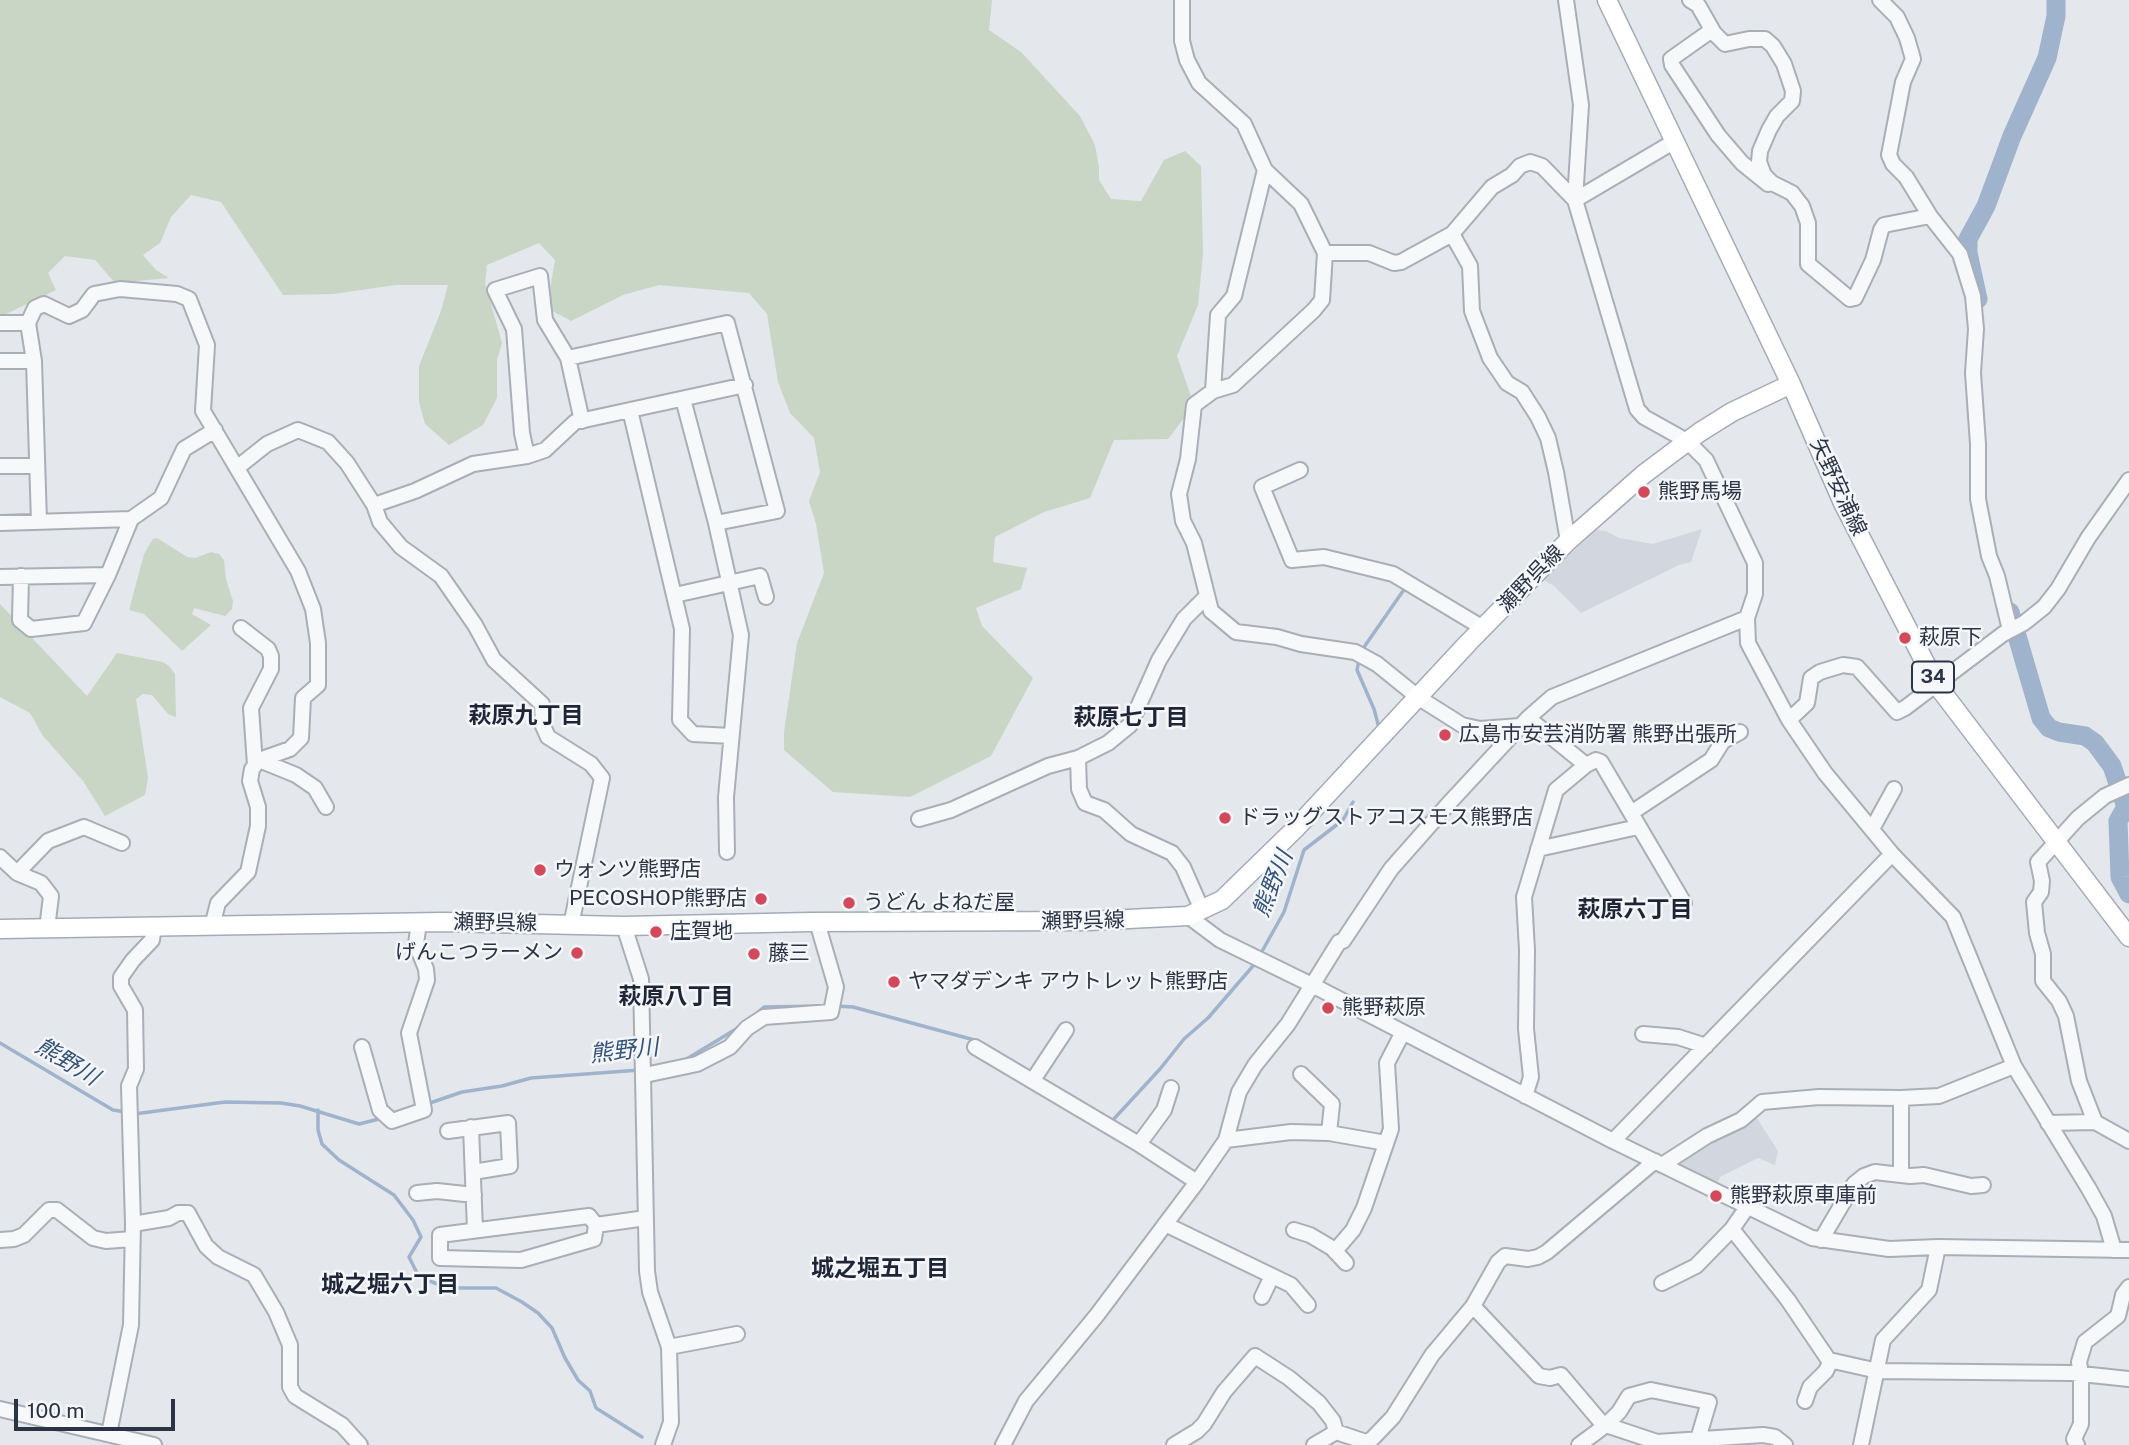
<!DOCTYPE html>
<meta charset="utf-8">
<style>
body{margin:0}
#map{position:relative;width:2129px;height:1445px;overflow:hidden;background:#e4e7ec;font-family:"Public Sans",sans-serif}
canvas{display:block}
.scale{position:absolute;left:14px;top:1399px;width:161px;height:32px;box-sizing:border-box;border:4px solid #2b3445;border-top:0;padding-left:9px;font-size:21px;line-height:24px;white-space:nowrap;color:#2b3445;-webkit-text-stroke:5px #f4f6f9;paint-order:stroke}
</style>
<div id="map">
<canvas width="2129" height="1445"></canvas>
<div class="scale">100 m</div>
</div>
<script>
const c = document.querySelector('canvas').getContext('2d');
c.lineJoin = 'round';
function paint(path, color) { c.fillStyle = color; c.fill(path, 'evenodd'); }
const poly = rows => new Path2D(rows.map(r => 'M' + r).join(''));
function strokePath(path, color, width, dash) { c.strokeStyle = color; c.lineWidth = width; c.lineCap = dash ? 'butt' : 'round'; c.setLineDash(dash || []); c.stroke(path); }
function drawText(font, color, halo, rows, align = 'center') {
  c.font = font + ' "Public Sans","Noto Sans JP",sans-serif'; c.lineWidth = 5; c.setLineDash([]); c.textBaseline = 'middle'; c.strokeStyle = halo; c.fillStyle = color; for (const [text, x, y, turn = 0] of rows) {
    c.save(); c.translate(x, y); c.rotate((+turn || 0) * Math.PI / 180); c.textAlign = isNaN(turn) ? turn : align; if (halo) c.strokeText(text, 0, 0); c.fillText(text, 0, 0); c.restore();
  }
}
paint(poly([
 [1702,529,1691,562,1679,565,1581,613,1554,586,1542,579,1597,530,1606,531,1619,538,1653,544],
 [1753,1112,1778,1151,1775,1165,1758,1158,1720,1177,1716,1186,1677,1166,1677,1158]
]), '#d2d6de');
paint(poly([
 [0,0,992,0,989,30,1021,52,1080,116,1095,145,1099,167,1099,180,1111,199,1141,201,1164,160,1185,151,1201,166,1203,254,1198,305,1177,356,1194,405,1168,439,1114,440,1090,498,1044,512,995,537,993,562,1027,568,1021,589,976,608,982,626,1033,678,991,756,910,797,833,792,784,750,784,732,797,643,824,573,816,524,809,501,820,472,814,438,790,413,778,382,767,314,749,293,659,285,623,295,571,321,547,308,555,260,539,243,487,265,485,283,502,343,497,360,497,398,483,425,449,445,425,424,419,402,419,366,441,311,448,285,396,285,333,294,283,295,221,202,191,195,171,217,160,243,143,255,156,270,169,278,115,283,95,260,65,256,48,273,56,290,0,317],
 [157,538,187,557,195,558,211,552,219,554,224,560,226,579,233,601,232,609,225,616,194,608,192,614,211,625,182,651,144,614,129,610,144,554,153,539],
 [0,604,87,696,117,653,163,662,170,667,175,674,176,717,168,714,152,695,143,694,136,699,148,778,145,795,105,816,83,781,43,736,30,713,0,697]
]), '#c9d6c5');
strokePath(poly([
 [1362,650,1403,591],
 [1359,660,1357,670,1374,709,1378,724],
 [1260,955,1284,912,1304,850,1343,820,1353,802],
 [836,1006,853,1007,978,1041],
 [750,1019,764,1007,825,1006],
 [0,1043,113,1110,126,1112],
 [685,1060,741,1026],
 [427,1104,462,1092,502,1086,531,1078,640,1070],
 [318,1110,318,1130,322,1144,339,1160,394,1195,413,1220,421,1237,409,1257,419,1277,448,1288,496,1288,522,1302,538,1313,552,1328,565,1358,578,1380,590,1391,596,1408,642,1437],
 [134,1114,225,1102,281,1103,300,1106,359,1124,383,1118],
 [1110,1120,1112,1121,1160,1069,1184,1039,1208,1018,1253,966]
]), '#9fb4cc', 3.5);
strokePath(poly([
 [1978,299,1968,253,1968,239,1986,206,2012,136,2047,58,2056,16,2056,0],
 [2010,612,2041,718,2049,728,2059,732,2085,736,2095,743,2112,766,2126,807,2118,821,2120,877,2129,894]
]), '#9fb4cc', 19);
const minor = poly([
 [1182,0,1182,41,1187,60,1199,83,1244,124,1265,170,1301,204,1325,253,1322,300,1314,310,1233,385,1213,391,1194,405,1188,459,1179,494,1183,521,1194,543,1211,611,1236,632,1277,637,1301,644,1355,652,1377,664,1419,698,1462,725,1480,729,1520,726],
 [1566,0,1581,105,1575,200,1637,409,1644,417,1687,441,1706,460,1755,563,1755,594,1747,618,1748,643,1789,720,1825,773,1892,854,1953,917,2014,1066,2089,1189,2104,1216,2114,1250],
 [1690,0,1698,5,1714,33,1725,44,1749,39,1765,39,1773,46,1784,64,1793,91,1792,101,1777,116,1769,130,1760,151,1759,162,1764,175,1772,183,1792,193,1802,206,1808,223,1808,264,1850,299,1855,298,1873,260,1881,230,1884,225,1930,216],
 [1880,0,1897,17,1907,38,1913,59,1903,82,1889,155,1893,164,1906,177,1930,216,1960,254,1973,296,1976,329,1973,373,1978,444,1978,499,1989,556,1997,576,2010,630],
 [1712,30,1671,59,1672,65,1718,135,1742,163,1768,184],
 [1575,200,1675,141],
 [1452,234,1470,266,1472,311,1490,358,1507,383,1522,392,1538,417,1548,438,1556,472,1568,541],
 [1325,253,1369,253,1394,263,1401,262,1452,234,1492,187,1512,175,1520,166,1530,162,1542,166,1575,200],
 [0,323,28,323],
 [568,358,727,323,777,511,716,523],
 [0,361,34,361],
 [1213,391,1218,315,1234,296,1265,170],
 [683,399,716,523,741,635,726,797,727,852],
 [630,410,682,629,680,720,693,734,731,736],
 [527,456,522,433,514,329,495,290,540,276,545,320,568,358,582,421],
 [0,466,36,466],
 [238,467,267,444,298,430,328,442,347,463,374,505,380,522,401,547,441,576,475,625,494,660,542,704,543,726,548,737,591,764,602,778,571,925],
 [1300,470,1262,487,1292,560,1324,557,1393,574,1483,628],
 [374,505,415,491,473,464,527,456,545,450,575,422,745,385],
 [39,522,34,361,28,323,35,308,44,304,69,316,82,310,94,294,120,289,177,294,189,299,207,345,203,411,298,571,313,609,318,643,318,685,303,698,301,738,290,749,259,760,252,769,250,781,258,807,258,826,248,872,218,903,212,926],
 [0,523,131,519,161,498,184,449,215,430],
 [21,576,20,620,31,629,84,623,108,575,131,519],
 [0,577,108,575],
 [675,595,760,576,766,597],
 [241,628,268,649,271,656,271,669,251,708,255,765],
 [1528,718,1586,765],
 [1789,720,1807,703,1811,678,1820,672,1843,665,1857,667,1897,712,1905,708,2003,634,2024,623,2044,607,2058,589,2088,538,2129,480],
 [1078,758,1079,789,1085,803,1104,810,1131,834,1172,853,1183,867,1202,910],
 [259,760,296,775,315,788,326,807],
 [1631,813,1711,760,1723,741,1740,732],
 [919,819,951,810,1048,766,1078,758,1108,743,1130,725,1159,660,1184,619,1207,596],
 [1872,829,1894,789],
 [1538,849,1638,827],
 [0,857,17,873],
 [1188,916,1220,940,1312,985,1613,1141,1812,1238,1889,1249,1938,1247,2129,1250],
 [624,926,641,979,647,1271,650,1292,669,1347,671,1422,663,1445],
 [47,929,51,896,41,883,17,873,48,841,84,827,122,843],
 [1643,1034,1678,1037,1706,1046],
 [362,1047,380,1110,392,1121,424,1110,409,1033,427,980,426,969,416,944,419,922],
 [975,1047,1137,1143,1197,1182],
 [1301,1074,1332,1104,1329,1133],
 [645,1075,697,1064,730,1047,747,1028,764,1017,831,1012,836,987,817,922],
 [1033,1080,1066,1030],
 [1525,1096,1531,1077,1526,1029,1527,950,1524,897,1556,790,1586,765,1596,760,1601,762,1684,903],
 [1901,1098,1901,1175],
 [2095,1122,2079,1081,2066,1016,2059,1001,2043,981,2043,954,2037,933,2034,902,2041,892,2042,881,2038,862,2078,818,2105,796,2129,785],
 [2048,1123,2095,1122,2129,1141],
 [471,1127,475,1230],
 [448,1131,508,1123,510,1166,473,1172],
 [1226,1140,1291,1132,1329,1133,1386,1143],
 [1613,1141,1892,854],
 [1139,1144,1164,1110,1171,1088],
 [1662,1165,1707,1136,1741,1120,1762,1102,1819,1097,1901,1098,1939,1096,2014,1066],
 [417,1193,437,1191,474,1195],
 [133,1224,169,1218,178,1213,188,1213,206,1246,218,1257,254,1275,276,1312,290,1345,290,1387,295,1396,342,1425,360,1445],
 [1165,1224,1291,1285,1308,1305],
 [596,1225,589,1216,440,1235,440,1258,521,1260,594,1239,596,1225,646,1218],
 [1732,1229,1788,1300,1830,1362,1826,1371,1810,1387,1805,1401],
 [1294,1230,1310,1235,1332,1248,1346,1263],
 [0,1240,14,1239,24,1235,49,1210,57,1210,93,1238,106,1241,132,1239],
 [1821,1240,1854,1184,1864,1176,1875,1172,1910,1176,1924,1175,1971,1186,1983,1185],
 [1335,1251,1353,1230,1364,1208,1391,1129,1387,1063,1403,1032],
 [1662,1283,1696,1266,1732,1229,1748,1206],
 [1262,1297,1272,1276],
 [1473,1306,1539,1376,1550,1378,1561,1375,1600,1421,1606,1425,1657,1442,1763,1435,1775,1437,1785,1445],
 [669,1347,737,1334],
 [1829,1360,1878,1371,2072,1373,2129,1379],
 [0,1409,154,1445],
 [109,1434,131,1325,133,1224,129,1086,136,1069,135,1010,121,986,121,977,133,960,152,940,154,926],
 [1003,1445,1026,1401,1097,1315,1197,1182,1226,1140,1239,1092,1255,1065,1288,1024,1339,942,1343,941,1391,869,1452,800,1528,718,1552,697,1747,618],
 [1174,1445,1197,1431,1204,1424,1224,1392,1255,1356,1289,1378,1319,1403,1333,1421,1336,1432],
 [1314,1445,1336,1432,1363,1441,1368,1442,1373,1438,1393,1417,1432,1355,1473,1306,1498,1262,1505,1256,1528,1259,1538,1257,1547,1252,1655,1161],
 [1579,1445,1606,1425,1619,1412,1629,1396,1651,1390,1709,1402,1698,1439],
 [1861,1445,1883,1340,1929,1290,1938,1247],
 [2077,1445,2074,1439,2081,1424,2081,1374,2079,1362,2085,1342,2118,1316,2123,1295,2129,1287]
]);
const major = poly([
 [1607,0,1791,384,1843,503,1936,684,2129,937],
 [0,929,443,922,624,926,811,922,1088,921,1188,916,1222,900,1295,829,1468,643,1568,541,1644,474,1700,432,1732,412,1791,384]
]);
strokePath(minor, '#a9aeb7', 18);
strokePath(major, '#a3abb8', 21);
strokePath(minor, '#f7f8fa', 14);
strokePath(major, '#fff', 18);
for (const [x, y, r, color] of [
 [1644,492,7,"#d1495b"],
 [1905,638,7,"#d1495b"],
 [1445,735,7,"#d1495b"],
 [1225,818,7,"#d1495b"],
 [540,870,7,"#d1495b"],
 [761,899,7,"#d1495b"],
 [849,903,7,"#d1495b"],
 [656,932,7,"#d1495b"],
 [577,953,7,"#d1495b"],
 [754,954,7,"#d1495b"],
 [894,982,7,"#d1495b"],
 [1328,1008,7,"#d1495b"],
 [1716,1196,7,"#d1495b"]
]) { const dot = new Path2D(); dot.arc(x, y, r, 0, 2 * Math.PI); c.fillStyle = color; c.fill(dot); strokePath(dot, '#f4f6f9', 2.5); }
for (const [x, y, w] of [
 [1933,677,42]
]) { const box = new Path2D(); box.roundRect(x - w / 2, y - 15.5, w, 31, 5); c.fillStyle = '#f4f6f9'; c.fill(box); strokePath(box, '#2b3445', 2); }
drawText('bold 19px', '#2b3445', null, [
 ["34",1933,677]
]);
drawText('21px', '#2b3445', '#f4f6f9', [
 ["矢野安浦線",1838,487,65],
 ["瀬野呉線",1531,579,-46],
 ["瀬野呉線",1083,921,-1],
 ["瀬野呉線",495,923,1]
]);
drawText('21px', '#2b3445', '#f4f6f9', [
 ["熊野馬場",1658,492],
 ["萩原下",1919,638],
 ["広島市安芸消防署 熊野出張所",1459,735],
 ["ドラッグストアコスモス熊野店",1239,818],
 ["ウォンツ熊野店",554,870],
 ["PECOSHOP熊野店",747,899,"right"],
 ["うどん よねだ屋",863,903],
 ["庄賀地",670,932],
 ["げんこつラーメン",563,953,"right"],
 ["藤三",768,954],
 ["ヤマダデンキ アウトレット熊野店",908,982],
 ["熊野萩原",1342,1008],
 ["熊野萩原車庫前",1730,1196]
], 'left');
drawText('bold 23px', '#1d2536', '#f4f6f9', [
 ["萩原九丁目",526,716],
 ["萩原七丁目",1131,718],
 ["萩原六丁目",1635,910],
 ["萩原八丁目",676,997],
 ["城之堀五丁目",880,1269],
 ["城之堀六丁目",390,1285]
]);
drawText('italic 23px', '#34527a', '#f4f6f9', [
 ["熊野川",1273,884,-68],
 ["熊野川",624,1051,-6],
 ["熊野川",67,1062,31]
]);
</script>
